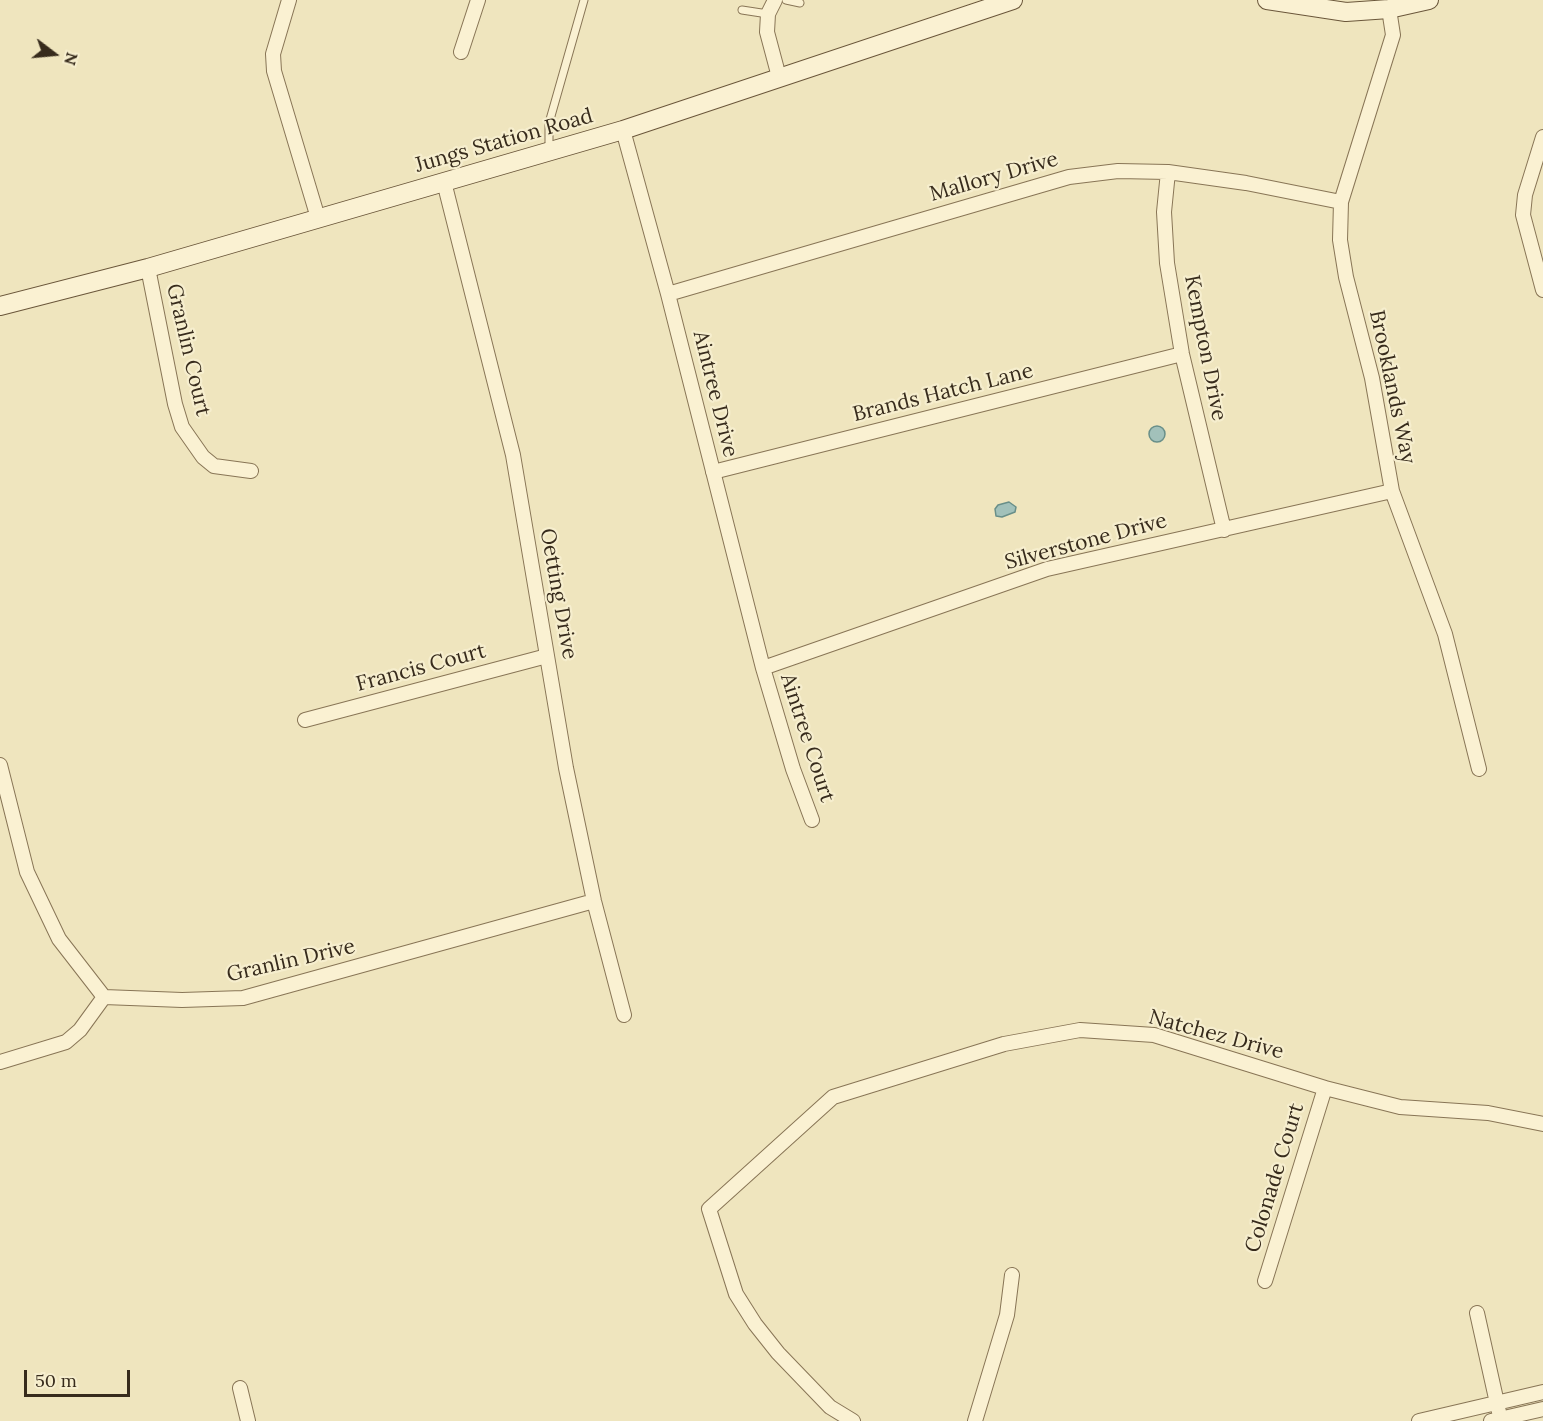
<!DOCTYPE html>
<style>
body{margin:0}
#map{position:relative;width:1543px;height:1421px;overflow:hidden;background:#efe5be;font-family:Lora,serif}
canvas{display:block}
.north{position:absolute;left:24px;top:24px;width:60px;height:60px;-webkit-text-stroke:4px #f6eece;paint-order:stroke;rotate:106deg;font-size:16px;font-weight:700;line-height:24px;text-align:center;color:#372b1c}
.north::after{content:'';display:block;margin:auto;width:21px;height:27px;background:#372b1c;clip-path:polygon(50% 0,100% 100%,50% 72%,0 100%)}
.scale{position:absolute;left:24px;top:1370px;width:106px;height:27px;box-sizing:border-box;border:3px solid #372b1c;border-top:0;padding-left:8px;font-size:18px;line-height:21px;white-space:nowrap;color:#372b1c;-webkit-text-stroke:4px #f6eece;paint-order:stroke}
</style>
<div id="map">
<canvas width="1543" height="1421"></canvas>
<div class="north">N</div>
<div class="scale">50 m</div>
</div>
<script>
const c = document.querySelector('canvas').getContext('2d');
c.lineJoin = 'round';
function paint(path, color) { c.fillStyle = color; c.fill(path, 'evenodd'); }
const poly = rows => new Path2D(rows.map(r => 'M' + r).join(''));
function strokePath(path, color, width, dash) { c.strokeStyle = color; c.lineWidth = width; c.lineCap = dash ? 'butt' : 'round'; c.setLineDash(dash || []); c.stroke(path); }
function drawText(font, color, halo, rows, align = 'center') {
  c.font = font + ' Lora,serif'; c.lineWidth = 4.5; c.setLineDash([]); c.textBaseline = 'middle'; c.strokeStyle = halo; c.fillStyle = color; for (const [text, x, y, turn = 0] of rows) {
    c.save(); c.translate(x, y); c.rotate((+turn || 0) * Math.PI / 180); c.textAlign = isNaN(turn) ? turn : align; if (halo) c.strokeText(text, 0, 0); c.fillText(text, 0, 0); c.restore();
  }
}
const water = poly([
 '1149 434a8 8 0 1 1 16 0a8 8 0 1 1-16 0Z',
 [1009,502,1016,507,1015,512,1002,517,996,516,995,509,998,505,1009,502]
]);
paint(water, '#a2c1ba');
strokePath(water, '#698f89', 1.5);
const service = poly([
 [786,0,800,3],
 [742,10,768,14],
 [549,149,549,123,584,0]
]);
const minor = poly([
 [289,0,273,54,274,71,318,218],
 [775,0,768,14,767,32,779,77],
 [1389,9,1393,35,1341,202,1340,240,1346,277,1372,378,1392,491,1445,634,1479,769],
 [461,52,478,0],
 [623,130,668,294,763,668,793,769,812,820],
 [1543,137,1525,195,1523,215,1543,290],
 [1168,172,1164,212,1167,263,1182,354,1224,530],
 [444,182,513,455,566,768,594,901,624,1015],
 [148,268,175,404,182,427,203,457,214,466,251,471],
 [668,294,1069,177,1118,171,1168,172,1246,183,1341,202],
 [713,472,1182,354],
 [763,668,1047,569,1392,491],
 [305,720,547,656],
 [0,765,27,872,59,939,104,997],
 [104,997,182,1000,243,998,594,901],
 [0,1062,66,1042,80,1030,104,997],
 [1265,1281,1325,1088],
 [1477,1313,1501,1421],
 [240,1388,248,1421],
 [853,1421,830,1407,778,1353,755,1324,736,1294,709,1209,833,1097,1004,1044,1080,1030,1154,1035,1325,1088,1400,1107,1488,1113,1543,1124],
 [975,1421,1007,1315,1012,1275],
 [1419,1421,1543,1392],
 [1491,1421,1543,1409]
]);
const secondary = poly([
 [1267,0,1346,12,1389,9,1429,0],
 [0,306,148,268,623,130,1013,0]
]);
strokePath(service, '#887556', 9);
strokePath(minor, '#887556', 16);
strokePath(secondary, '#6a563a', 20);
strokePath(service, '#faf1d2', 7);
strokePath(minor, '#faf1d2', 14);
strokePath(secondary, '#faf1d2', 18);
drawText('21px', '#372b1c', '#f6eece', [
 ["Jungs Station Road",504,141,-16],
 ["Mallory Drive",994,177,-16],
 ["Kempton Drive",1205,348,79],
 ["Granlin Court",188,350,77],
 ["Brooklands Way",1392,387,78],
 ["Brands Hatch Lane",943,393,-14],
 ["Aintree Drive",715,394,76],
 ["Silverstone Drive",1086,542,-15],
 ["Oetting Drive",558,594,80],
 ["Francis Court",421,668,-15],
 ["Aintree Court",807,738,72],
 ["Granlin Drive",291,961,-13],
 ["Natchez Drive",1216,1035,15],
 ["Colonade Court",1275,1178,-73]
]);
</script>
